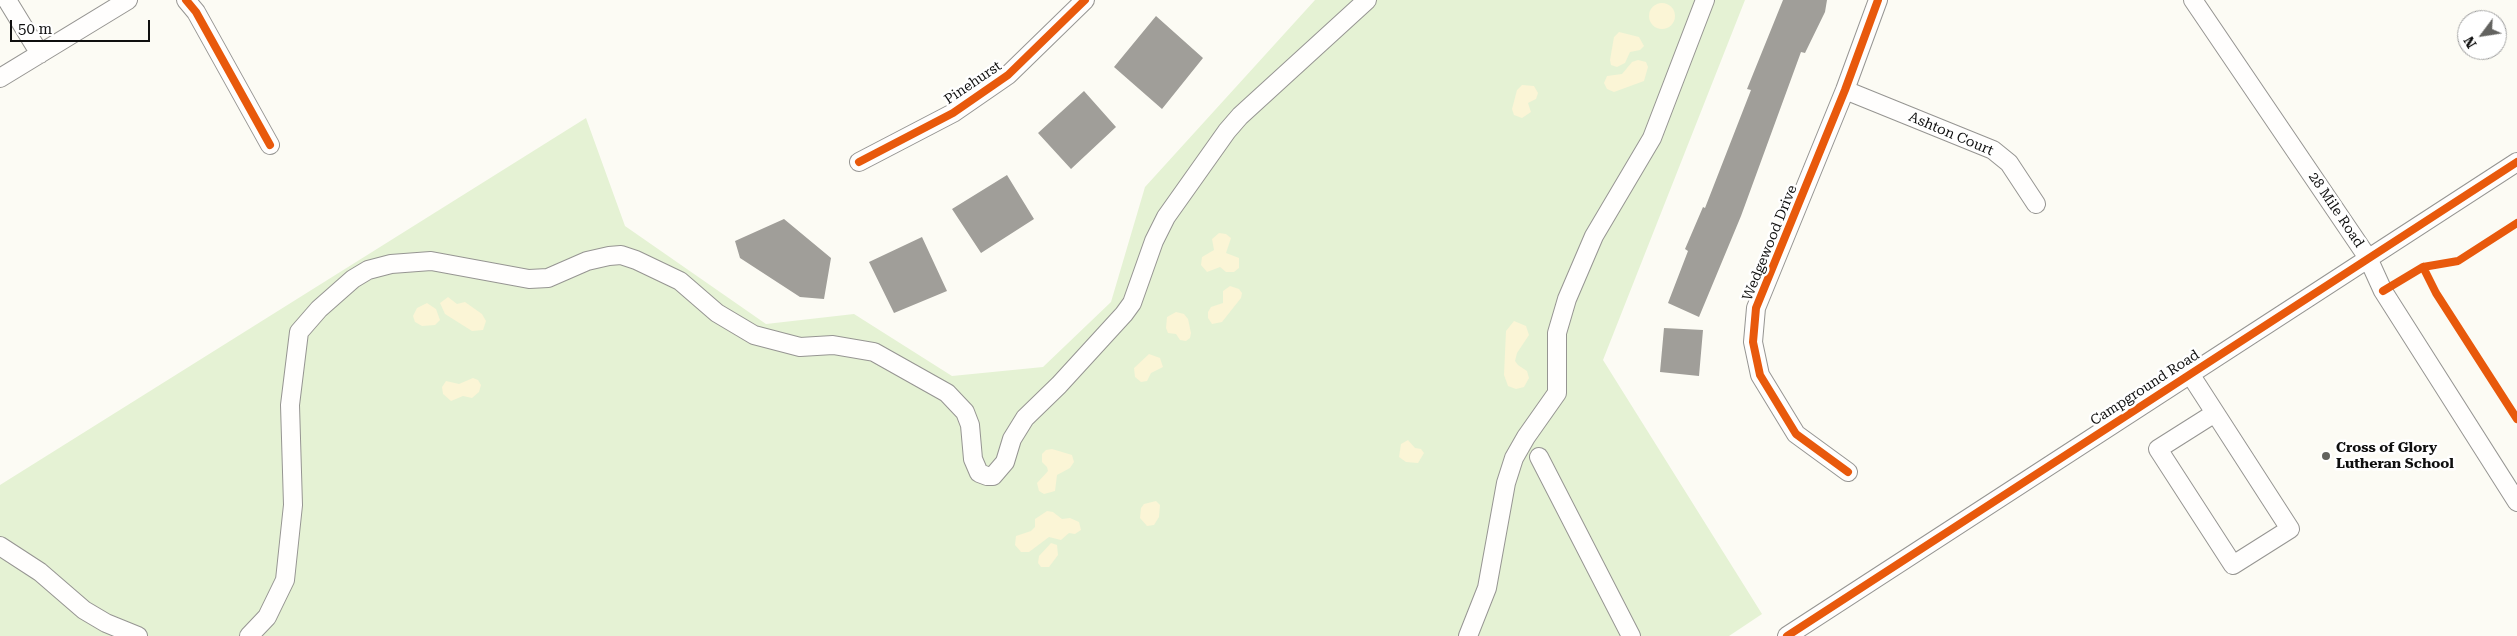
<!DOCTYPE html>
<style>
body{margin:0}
#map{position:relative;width:2517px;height:636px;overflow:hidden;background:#fcfbf4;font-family:"Roboto Serif",serif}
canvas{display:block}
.north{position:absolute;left:2457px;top:10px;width:50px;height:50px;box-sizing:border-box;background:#fff;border:1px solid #9f9f9f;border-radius:50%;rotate:239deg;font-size:14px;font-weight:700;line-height:20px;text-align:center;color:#0f0f0f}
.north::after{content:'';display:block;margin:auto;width:18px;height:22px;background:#62625f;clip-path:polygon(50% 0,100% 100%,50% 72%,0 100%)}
.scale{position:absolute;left:10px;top:20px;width:140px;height:22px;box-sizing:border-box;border:2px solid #0f0f0f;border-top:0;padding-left:6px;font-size:15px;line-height:18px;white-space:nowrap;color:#0f0f0f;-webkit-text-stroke:4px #fff;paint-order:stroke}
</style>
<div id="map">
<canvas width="2517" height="636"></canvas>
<div class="north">N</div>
<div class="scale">50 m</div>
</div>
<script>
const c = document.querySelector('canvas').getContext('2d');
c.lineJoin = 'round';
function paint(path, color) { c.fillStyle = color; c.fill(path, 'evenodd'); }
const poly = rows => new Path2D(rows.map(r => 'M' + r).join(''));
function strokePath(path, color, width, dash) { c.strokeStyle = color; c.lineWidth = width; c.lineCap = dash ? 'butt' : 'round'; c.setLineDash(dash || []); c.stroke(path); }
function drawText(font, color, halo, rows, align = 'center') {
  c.font = font + ' "Roboto Serif",serif'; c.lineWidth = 5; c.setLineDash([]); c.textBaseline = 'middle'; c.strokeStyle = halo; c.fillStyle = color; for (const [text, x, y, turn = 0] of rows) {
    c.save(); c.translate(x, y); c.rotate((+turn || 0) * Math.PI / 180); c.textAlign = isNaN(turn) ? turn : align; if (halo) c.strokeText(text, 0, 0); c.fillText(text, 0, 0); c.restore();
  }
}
paint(poly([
 [1315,0,1745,0,1603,360,1762,614,1729,636,0,636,0,485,586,118,625,226,766,324,854,314,952,376,1043,367,1111,302,1145,187]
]), '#e5f2d4');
paint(poly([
 '1649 16a13 13 0 1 1 26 0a13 13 0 1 1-26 0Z',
 [1619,32,1639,37,1644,46,1640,50,1630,52,1625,63,1617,67,1611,65,1610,60,1614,37],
 [1638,60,1646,62,1648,67,1644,81,1614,92,1607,89,1604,83,1607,76,1622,74,1632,62],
 [1522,85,1534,86,1538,93,1536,99,1528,103,1531,112,1522,118,1514,115,1512,109,1517,90],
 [1219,233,1226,234,1231,238,1226,253,1239,258,1239,268,1234,272,1226,272,1220,267,1207,272,1201,265,1202,257,1214,250,1212,239],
 [1230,286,1239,289,1242,293,1241,298,1222,322,1212,324,1208,318,1208,312,1211,307,1223,303,1223,291],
 [448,297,457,304,465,302,482,314,486,321,483,330,472,331,445,314,440,303],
 [427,303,436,309,440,320,435,325,422,326,415,322,413,316,417,308],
 [1176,312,1184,314,1188,319,1191,333,1190,338,1186,341,1180,340,1176,334,1168,333,1166,328,1167,317],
 [1514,321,1526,326,1529,335,1517,353,1515,361,1518,365,1527,371,1529,378,1524,387,1516,389,1508,386,1504,375,1506,331],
 [1149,354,1160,358,1163,367,1151,373,1147,381,1141,382,1135,377,1134,368],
 [473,378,478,380,481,385,479,392,472,398,463,396,451,401,443,394,442,387,446,381,459,384],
 [1408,440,1415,448,1421,449,1424,453,1418,463,1406,462,1399,457,1401,444],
 [1052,449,1072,455,1074,462,1070,468,1057,475,1055,491,1044,494,1039,491,1037,483,1048,471,1047,467,1042,462,1042,454,1046,450],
 [1156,501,1160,505,1159,517,1154,525,1147,526,1140,518,1141,508,1144,504],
 [1047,511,1053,512,1062,519,1070,518,1079,522,1081,530,1075,534,1069,533,1061,540,1049,537,1029,552,1021,552,1015,545,1016,536,1031,531,1035,527,1035,519],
 [1051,543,1057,545,1058,555,1049,567,1041,567,1038,563,1039,556]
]), '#fbf5d6');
paint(poly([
 [1783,0,1827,0,1825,12,1805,53,1801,52,1741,216,1699,317,1668,303,1688,251,1685,249,1703,207,1705,208,1751,90,1747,89],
 [1156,16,1203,58,1162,109,1114,67],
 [1084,91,1116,127,1071,169,1038,133],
 [1007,175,1034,219,981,253,952,209],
 [784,219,831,258,824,299,800,297,740,258,735,241],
 [922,237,947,291,894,313,869,262],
 [1664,328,1703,330,1699,376,1660,372]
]), '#a09e99');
const minor = poly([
 [7,0,40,54],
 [186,0,196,12,270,145],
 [2193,0,2368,258,2383,291,2517,502],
 [0,78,128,0],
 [1845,90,1993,150,2009,163,2036,204],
 [859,162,953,113,1008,75,1085,0],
 [2190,374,2290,529,2233,565,2158,449,2215,413],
 [1539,457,1631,636],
 [1848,472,1796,434,1760,375,1753,342,1756,308,1845,90,1878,0],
 [0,546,40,572,84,610,106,623,138,636],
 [249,636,267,617,285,580,293,505,290,405,299,332,319,309,353,279,368,270,391,264,431,261,529,279,548,278,587,261,609,256,621,255,636,260,680,281,717,313,754,335,800,347,833,345,874,352,947,393,965,412,970,425,973,459,979,473,987,476,993,476,1005,462,1012,439,1025,418,1059,385,1124,314,1132,303,1154,241,1166,217,1227,131,1240,116,1367,0],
 [1468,636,1487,588,1506,483,1514,458,1526,437,1557,393,1557,333,1567,299,1594,236,1652,138,1705,0],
 [1787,636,2517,162]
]);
strokePath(minor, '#969592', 20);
strokePath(minor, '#fffefd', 18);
strokePath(poly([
 [186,0,196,12,270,145],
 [859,162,953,113,1008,75,1085,0],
 [2423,267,2436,293,2517,419],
 [2383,291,2423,267,2458,261,2517,223],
 [1848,472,1796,434,1760,375,1753,342,1756,308,1845,90,1878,0],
 [1787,636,2517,162]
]), '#e8590c', 8);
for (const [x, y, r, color] of [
 [2326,456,5,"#62625f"]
]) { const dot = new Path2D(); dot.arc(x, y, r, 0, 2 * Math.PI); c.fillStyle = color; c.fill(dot); strokePath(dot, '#fff', 2); }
drawText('14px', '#0f0f0f', '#fff', [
 ["Pinehurst",973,83,-34],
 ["Ashton Court",1951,134,23],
 ["28 Mile Road",2336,210,56],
 ["Wedgewood Drive",1770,243,-68],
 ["Campground Road",2145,388,-33]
]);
drawText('bold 14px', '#0f0f0f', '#fff', [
 ["Cross of Glory",2336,448],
 ["Lutheran School",2336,464]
], 'left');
</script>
